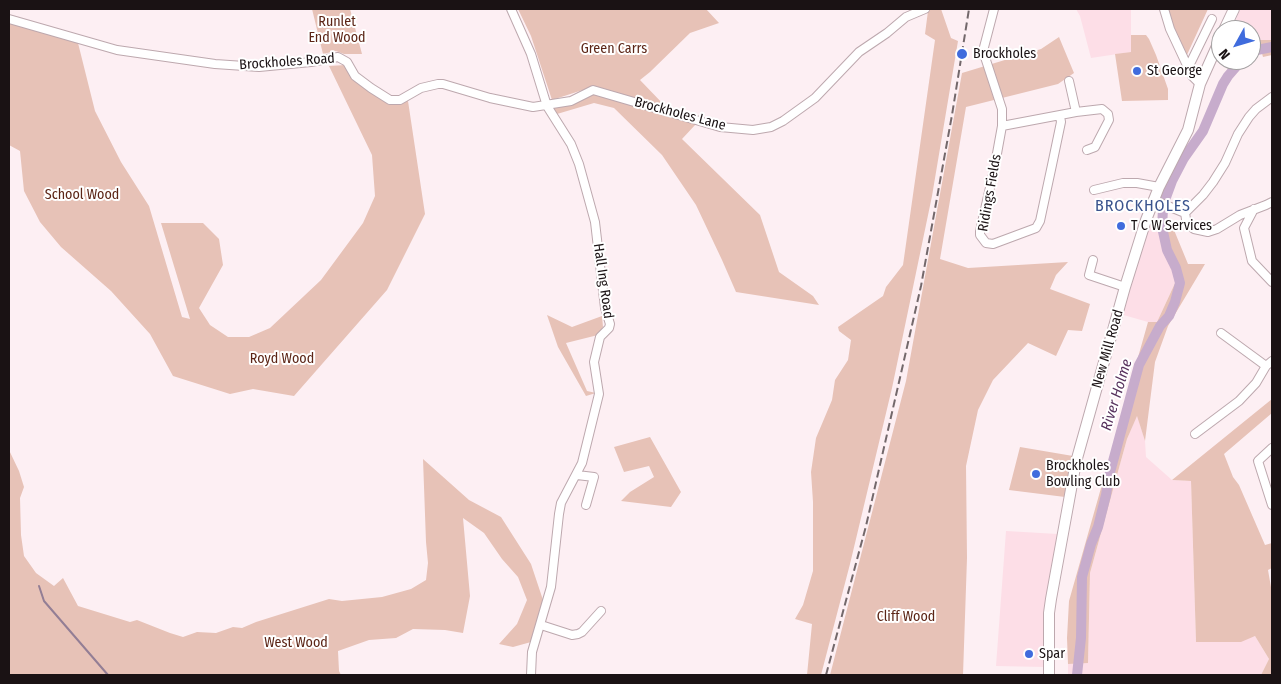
<!DOCTYPE html>
<style>
body{margin:0}
#map{position:relative;width:1281px;height:684px;overflow:hidden;background:#fdeff3;font-family:"Fira Sans Condensed",sans-serif}
canvas{display:block}
.frame{position:absolute;inset:0;border:10px solid #1a1214;pointer-events:none}
.north{position:absolute;left:1211px;top:20px;width:50px;height:50px;box-sizing:border-box;background:#fff;border:1px solid #a3a0a1;border-radius:50%;rotate:231deg;font-size:14px;font-weight:700;line-height:20px;text-align:center;color:#1a1214}
.north::after{content:'';display:block;margin:auto;width:18px;height:22px;background:#406cdd;clip-path:polygon(50% 0,100% 100%,50% 72%,0 100%)}
</style>
<div id="map">
<canvas width="1281" height="684"></canvas>
<div class="frame"></div>
<div class="north">N</div>
</div>
<script>
const c = document.querySelector('canvas').getContext('2d');
c.lineJoin = 'round';
function paint(path, color) { c.fillStyle = color; c.fill(path, 'evenodd'); }
const poly = rows => new Path2D(rows.map(r => 'M' + r).join(''));
function strokePath(path, color, width, dash) { c.strokeStyle = color; c.lineWidth = width; c.lineCap = dash ? 'butt' : 'round'; c.setLineDash(dash || []); c.stroke(path); }
function drawText(font, color, halo, rows, align = 'center') {
  c.font = font + ' "Fira Sans Condensed",sans-serif'; c.lineWidth = 4; c.setLineDash([]); c.textBaseline = 'middle'; c.strokeStyle = halo; c.fillStyle = color; for (const [text, x, y, turn = 0] of rows) {
    c.save(); c.translate(x, y); c.rotate((+turn || 0) * Math.PI / 180); c.textAlign = isNaN(turn) ? turn : align; if (halo) c.strokeText(text, 0, 0); c.fillText(text, 0, 0); c.restore();
  }
}
paint(poly([
 [1076,9,1131,9,1131,52,1091,58,1080,16],
 [1240,9,1272,9,1272,40,1256,40,1251,46,1251,30,1232,30],
 [1149,223,1164,228,1176,281,1157,322,1148,322,1120,314],
 [1137,415,1145,441,1146,457,1172,480,1191,481,1196,642,1255,636,1269,659,1261,675,1068,675,1068,664,1088,662,1090,573,1127,439],
 [1006,531,1058,534,1045,667,996,666]
]), '#fddee7');
paint(poly([
 [312,9,350,9,362,54,344,54,336,51,323,54],
 [518,9,706,9,719,23,690,33,650,72,640,80,666,107,595,86,552,100,531,36],
 [932,9,941,9,951,38,958,41,932,196,892,388,850,564,821,675,807,675,812,624,795,619,803,605,813,571,813,502,811,472,816,438,832,400,835,380,848,360,851,340,839,331,838,327,883,296,886,287,903,265,935,40,925,34,928,11],
 [1168,9,1208,9,1186,57,1173,27],
 [9,23,78,43,95,111,121,162,149,206,182,317,190,319,161,223,203,223,219,239,223,265,199,308,210,325,228,337,249,337,270,328,321,280,363,223,375,196,372,155,329,66,345,65,350,76,386,101,394,103,408,101,425,214,387,290,294,396,253,389,230,394,173,376,150,334,111,291,61,247,40,222,24,191,20,151,9,145],
 [1131,35,1146,35,1149,39,1156,55,1168,89,1168,100,1122,101,1115,54,1131,52],
 [1059,37,1074,73,1058,84,966,107,940,259,968,268,1068,262,1056,275,1050,289,1090,304,1082,331,1068,330,1056,356,1028,343,993,380,978,410,966,466,967,558,963,675,830,675,906,381,962,73,1041,49],
 [1256,40,1272,40,1272,55,1263,57,1261,50],
 [593,93,696,124,682,139,760,215,779,272,813,296,819,305,736,292,722,260,696,205,662,155,614,108,594,103,557,114,552,108,569,104],
 [1164,228,1174,230,1188,264,1205,264,1168,326,1155,362,1145,441,1137,416,1127,439,1090,573,1088,663,1068,664,1067,638,1069,601,1148,322,1157,322,1176,281],
 [547,315,572,327,602,316,603,327,598,335,566,343,587,391,596,393,586,396,558,347],
 [1272,399,1272,413,1224,454,1233,477,1239,485,1265,545,1272,543,1272,568,1268,570,1272,593,1272,675,1261,675,1269,659,1255,636,1241,642,1196,642,1191,481,1172,480],
 [650,437,681,492,671,507,621,501,630,492,654,477,649,466,624,472,614,447],
 [1020,447,1073,456,1065,497,1009,490],
 [9,450,19,471,24,487,20,498,21,535,24,556,36,573,54,586,63,578,78,606,130,622,137,620,170,633,183,637,197,632,216,633,233,627,242,628,256,622,329,599,342,601,382,597,411,589,426,580,428,563,426,542,423,459,469,500,501,517,531,564,543,600,531,642,513,647,499,644,517,624,527,600,518,577,502,559,484,533,463,518,470,596,463,633,445,630,413,629,396,638,369,640,338,651,339,671,341,675,9,675]
]), '#e7c2b7');
strokePath(poly([
 [39,586,44,601,108,675]
]), '#937e95', 2);
strokePath(poly([
 [1251,53,1257,50,1272,47],
 [1077,675,1081,638,1082,577,1091,544,1098,527,1106,495,1109,476,1139,365,1160,326,1169,316,1175,302,1180,283,1176,268,1167,250,1162,227,1163,209,1165,200,1172,181,1184,158,1203,131,1223,84,1228,76,1242,60]
]), '#c7accc', 10);
const minor = poly([
 [511,9,531,54,547,106,571,144,579,164,595,222,605,308,610,324,609,328,600,337,594,362,599,394,582,463,561,503,559,514,551,587,532,652,531,675],
 [994,9,983,51,1002,109,1002,126,994,170,980,231,980,235,986,243,993,244,1036,228,1040,221,1052,165,1061,122,1060,116],
 [1164,9,1170,29,1192,76,1200,84],
 [9,19,117,50,215,64,259,67,311,62,338,57,347,62,355,76,371,88,390,100,400,100,421,88,438,84,443,84,490,98,533,107,571,101,593,90,720,127,753,130,771,127,783,121,815,98,859,52,887,33,906,17,925,9],
 [1251,42,1254,43],
 [1188,68,1212,19],
 [1069,81,1076,112],
 [1002,126,1076,112,1102,109,1108,114,1109,120,1095,147,1087,150],
 [1094,190,1123,183,1137,183,1159,187],
 [1153,200,1185,213,1186,219,1189,225,1194,229,1208,232,1217,229,1240,215,1266,205,1272,202],
 [1254,209,1244,228,1252,261,1272,282],
 [1185,213,1203,195,1213,182,1225,163,1238,134,1249,117,1256,109,1272,97],
 [1093,260,1089,275,1125,287],
 [1221,333,1266,366],
 [1195,434,1239,401,1256,383,1266,366,1272,361],
 [1272,448,1258,461,1272,505],
 [577,475,594,477,586,505],
 [541,625,572,635,578,634,582,632,601,611]
]);
const major = poly([
 [1224,30,1234,9],
 [1049,675,1049,613,1051,599,1076,462,1125,287,1146,220,1159,187,1188,130,1200,84,1221,37]
]);
strokePath(minor, '#bda8ae', 10);
strokePath(major, '#bda8ae', 12);
strokePath(minor, '#fff', 8);
strokePath(major, '#fff', 10);
strokePath(poly([
 [826,675,866,526,921,286,952,115,969,9]
]), '#73686b', 2, [8, 4]);
for (const [x, y, r, color] of [
 [962,54,6,"#406cdd"],
 [1137,71,5,"#406cdd"],
 [1121,226,5,"#406cdd"],
 [1036,474,5,"#406cdd"],
 [1029,654,5,"#406cdd"]
]) { const dot = new Path2D(); dot.arc(x, y, r, 0, 2 * Math.PI); c.fillStyle = color; c.fill(dot); strokePath(dot, '#fff', 2); }
drawText('14px', '#5c2516', '#fff', [
 ["Runlet",337,22],
 ["End Wood",337,38],
 ["Green Carrs",614,49],
 ["School Wood",82,195],
 ["Royd Wood",282,359],
 ["Cliff Wood",906,617],
 ["West Wood",296,643]
]);
drawText('14px', '#1a1214', '#fff', [
 ["Brockholes",973,54],
 ["St George",1147,71],
 ["T C W Services",1131,226],
 ["Brockholes",1046,466],
 ["Bowling Club",1046,482],
 ["Spar",1039,654]
], 'left');
drawText('14px', '#1a1214', '#fff', [
 ["Brockholes Road",287,62,-4],
 ["Brockholes Lane",680,114,15],
 ["Ridings Fields",990,193,-80],
 ["Hall Ing Road",603,281,82],
 ["New Mill Road",1108,349,-74]
]);
drawText('italic 15px', '#57325d', '#fff', [
 ["River Holme",1117,395,-73]
]);
c.letterSpacing = '1px';
drawText('16px', '#3a538d', '#fff', [
 ["BROCKHOLES",1143,207]
]);
c.letterSpacing = '0px';
</script>
